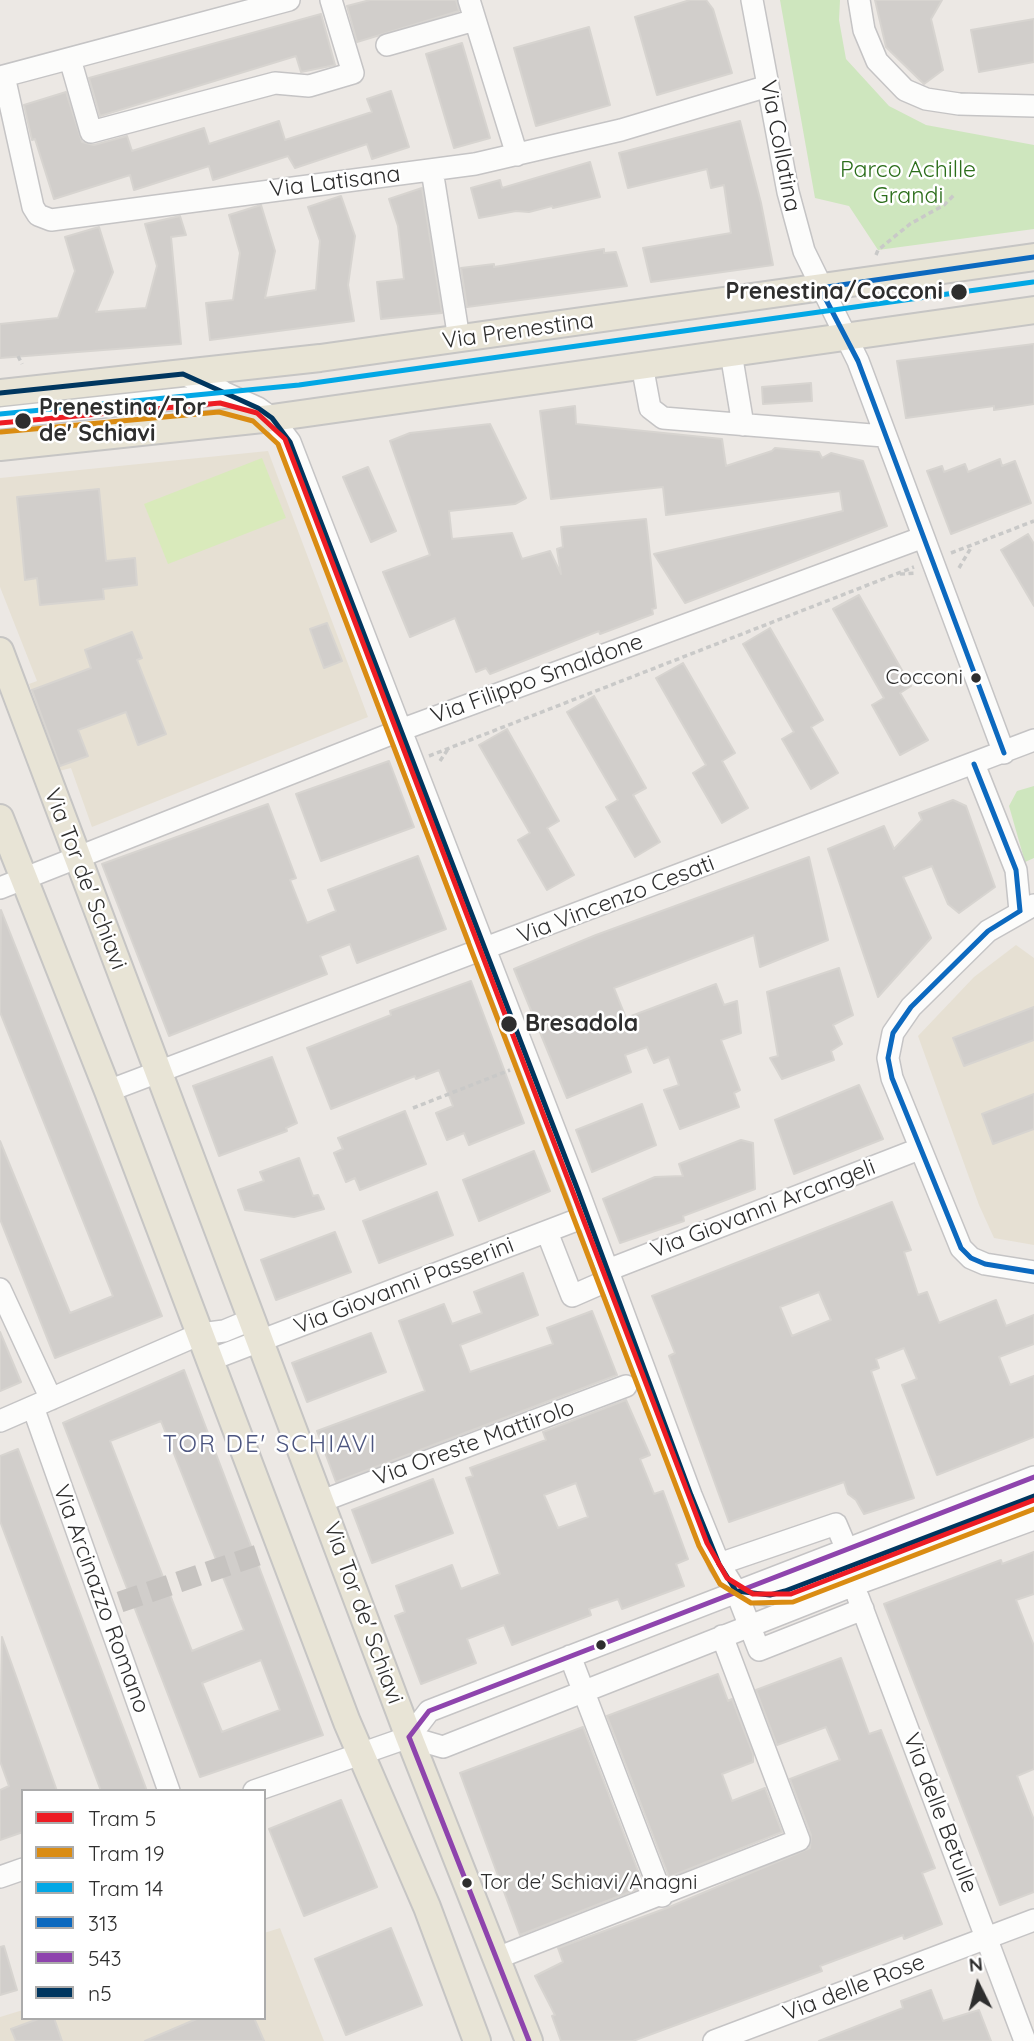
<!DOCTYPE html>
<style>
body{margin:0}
#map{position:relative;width:1034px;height:2041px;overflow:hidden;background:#ece8e4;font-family:Quicksand,sans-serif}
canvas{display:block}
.legend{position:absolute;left:21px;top:1789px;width:245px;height:231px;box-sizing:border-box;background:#fff;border:2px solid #ababab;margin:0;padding:9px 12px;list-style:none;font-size:21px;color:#2e2e2e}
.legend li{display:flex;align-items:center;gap:14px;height:35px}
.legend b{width:35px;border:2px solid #ababab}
.north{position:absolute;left:943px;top:1950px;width:70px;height:70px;-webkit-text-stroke:5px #fff;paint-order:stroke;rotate:354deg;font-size:19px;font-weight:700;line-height:28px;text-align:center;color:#2e2e2e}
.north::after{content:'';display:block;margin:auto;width:24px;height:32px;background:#2e2e2e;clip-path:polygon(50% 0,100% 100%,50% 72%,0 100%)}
</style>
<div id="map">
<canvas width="1034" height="2041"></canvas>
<ul class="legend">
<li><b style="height:9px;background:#ed1c24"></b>Tram 5</li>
<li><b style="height:9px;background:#da8c13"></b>Tram 19</li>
<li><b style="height:9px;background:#02a7e5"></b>Tram 14</li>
<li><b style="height:9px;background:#0c69bf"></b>313</li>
<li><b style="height:9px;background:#8e44ad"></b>543</li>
<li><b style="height:9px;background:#00365f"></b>n5</li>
</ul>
<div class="north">N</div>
</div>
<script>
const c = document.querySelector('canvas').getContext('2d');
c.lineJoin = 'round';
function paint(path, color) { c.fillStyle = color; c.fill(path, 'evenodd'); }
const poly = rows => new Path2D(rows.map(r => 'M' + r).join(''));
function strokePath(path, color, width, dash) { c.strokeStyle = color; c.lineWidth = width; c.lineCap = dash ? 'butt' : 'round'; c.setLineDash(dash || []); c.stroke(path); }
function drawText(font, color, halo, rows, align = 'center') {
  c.font = font + ' Quicksand,sans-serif'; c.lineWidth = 5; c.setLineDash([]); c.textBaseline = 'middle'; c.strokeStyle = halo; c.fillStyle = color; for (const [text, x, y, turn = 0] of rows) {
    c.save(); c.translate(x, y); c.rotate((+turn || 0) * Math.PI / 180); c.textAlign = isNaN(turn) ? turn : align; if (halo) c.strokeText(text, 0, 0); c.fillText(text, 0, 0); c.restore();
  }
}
paint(poly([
 [268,451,368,717,92,827,71,768,59,771,29,684,37,681,0,587,0,478],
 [1016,945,1034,958,1034,1245,994,1238,979,1205,918,1036,974,977],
 [280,1928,324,2041,0,2041,0,2017,23,2010,23,2018,264,2018,264,1933]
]), '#e6e0d3');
paint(poly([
 [780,0,840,0,839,20,846,59,889,106,926,125,1034,145,1034,229,878,250,849,206,815,198],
 [1034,786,1034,858,1025,862,1009,806,1017,791]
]), '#cee6be');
paint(poly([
 [262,458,286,518,168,564,144,504]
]), '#d9eabb');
const building = poly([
 [370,0,456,0,459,11,357,42,347,6,370,0],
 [690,0,706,0,713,9,732,73,657,95,635,17,690,0],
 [875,0,942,0,931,19,943,70,924,84,886,47,875,0],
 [321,14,335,65,301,72,296,56,100,116,89,78,321,14],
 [1034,19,1034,62,979,72,971,30,1034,19],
 [589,27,610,105,536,126,514,48,589,27],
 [462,43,490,138,454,148,426,54,462,43],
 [391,91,409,147,372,159,367,144,295,168,288,156,213,180,209,166,134,190,130,175,54,199,35,139,32,140,24,105,66,92,82,142,94,145,127,136,132,151,204,128,209,144,279,121,285,140,372,112,367,99,391,91],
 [740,121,761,203,773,265,651,282,643,248,731,233,724,185,711,188,707,169,628,188,619,153,740,121],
 [590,162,600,197,553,208,552,206,529,212,516,211,479,218,471,188,500,180,502,188,590,162],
 [422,188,442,313,381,319,377,282,404,279,398,226,389,199,422,188],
 [341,196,355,236,348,285,354,321,210,340,206,303,233,300,240,253,229,215,261,205,275,251,265,298,316,290,320,241,308,207,341,196],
 [180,216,186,235,171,237,181,344,0,358,0,324,58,318,75,271,65,237,99,227,113,272,96,312,146,308,157,266,145,224,180,216],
 [604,249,604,253,616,252,627,286,467,307,461,268,494,264,494,267,604,249],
 [1034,344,1034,404,994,410,994,406,906,418,897,361,1034,344],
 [811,383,812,401,763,404,762,387,811,383],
 [575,406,576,424,722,439,726,466,772,451,775,448,819,452,822,458,831,453,863,461,887,526,685,603,654,554,843,511,840,491,666,515,663,487,551,499,540,411,575,406],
 [490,424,526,498,515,504,449,511,452,539,512,533,522,559,550,551,561,574,557,549,563,547,561,527,646,519,656,608,652,609,653,614,600,634,599,631,490,674,486,668,476,672,455,618,410,637,383,572,430,555,390,441,410,433,490,424],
 [1000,459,1002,466,1015,461,1031,503,951,534,927,471,942,466,944,472,965,464,968,472,1000,459],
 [368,467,396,531,371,542,343,477,368,467],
 [99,489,106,561,135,558,137,585,103,589,104,599,40,605,37,578,25,580,17,497,99,489],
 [1028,534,1034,544,1034,606,1001,550,1028,534],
 [859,595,911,686,900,693,928,740,900,755,872,705,884,698,833,609,859,595],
 [327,623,342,661,324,668,310,629,327,623],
 [770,628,823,720,811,727,838,773,811,789,782,739,794,732,743,644,770,628],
 [132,632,142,658,137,660,166,734,138,745,126,712,78,730,88,756,60,766,32,690,91,668,85,650,132,632],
 [683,663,735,753,722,761,748,808,722,823,693,773,706,765,656,678,683,663],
 [594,696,646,788,633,795,660,842,635,857,606,807,618,800,567,712,594,696],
 [507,729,559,821,547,828,574,875,547,890,518,840,530,833,479,745,507,729],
 [389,761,414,827,321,861,296,794,389,761],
 [953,800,966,806,995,887,959,913,948,904,932,866,903,877,931,938,878,997,828,849,884,826,894,849,922,820,919,813,953,800],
 [268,804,296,878,290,880,307,923,336,911,328,890,418,856,446,929,357,963,350,944,320,956,327,974,169,1036,102,864,268,804],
 [809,857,828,940,760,967,754,935,614,988,626,1018,716,984,724,1005,737,1001,741,1033,721,1040,740,1090,734,1093,739,1107,680,1129,664,1090,679,1085,669,1057,654,1063,647,1047,625,1055,631,1072,567,1098,514,969,596,935,809,857],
 [1,910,162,1316,55,1358,0,1219,0,1141,70,1313,113,1296,0,1012,1,910],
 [839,968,853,1015,833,1025,842,1044,831,1051,834,1060,782,1079,770,1058,778,1056,767,992,839,968],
 [471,981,524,1123,469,1145,464,1133,447,1140,436,1113,453,1106,439,1070,416,1079,415,1076,331,1109,307,1048,391,1015,390,1011,471,981],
 [1034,1007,1034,1040,964,1066,953,1038,1034,1007],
 [272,1057,297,1123,286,1128,287,1131,219,1156,193,1086,272,1057],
 [859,1085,883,1139,794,1174,775,1120,859,1085],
 [1034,1094,1034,1129,993,1144,982,1114,1034,1094],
 [642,1104,656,1145,592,1172,576,1130,642,1104],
 [405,1111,426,1164,360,1190,355,1178,346,1182,334,1153,343,1149,338,1138,405,1111],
 [741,1140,753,1143,755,1189,683,1216,684,1221,620,1243,603,1199,655,1177,683,1176,679,1164,741,1140],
 [534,1151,550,1191,479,1221,463,1180,534,1151],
 [299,1158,313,1196,318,1195,324,1209,294,1217,245,1210,238,1190,264,1181,260,1172,299,1158],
 [437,1192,453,1235,379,1263,363,1221,437,1192],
 [892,1202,911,1250,904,1252,918,1295,927,1292,939,1323,996,1300,1006,1326,1034,1315,1034,1344,999,1357,1010,1385,1034,1376,1034,1437,937,1475,902,1385,917,1379,904,1348,876,1359,879,1368,871,1371,914,1498,864,1514,856,1500,848,1494,844,1482,729,1522,669,1356,675,1353,652,1296,892,1202],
 [819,1292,831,1320,792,1336,780,1307,819,1292],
 [335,1232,351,1272,276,1300,261,1260,335,1232],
 [523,1273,538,1315,460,1345,470,1372,553,1344,547,1328,592,1311,617,1375,336,1482,317,1431,425,1391,399,1321,444,1304,452,1324,482,1313,474,1292,523,1273],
 [0,1332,21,1382,0,1391,0,1332],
 [371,1333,386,1372,307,1402,292,1363,371,1333],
 [184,1370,323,1735,200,1777,63,1423,184,1370],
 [161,1421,244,1630,192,1651,110,1441,161,1421],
 [261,1660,280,1710,222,1732,202,1683,261,1660],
 [626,1400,650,1455,640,1459,654,1494,663,1491,688,1559,676,1564,684,1586,622,1609,618,1599,589,1609,591,1615,512,1645,504,1625,467,1639,476,1663,421,1684,395,1616,405,1612,396,1586,452,1565,461,1589,500,1574,466,1478,473,1476,470,1468,546,1440,543,1432,626,1400],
 [576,1483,588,1517,558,1528,544,1495,576,1483],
 [18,1449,147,1791,101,1791,0,1521,0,1456,18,1449],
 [433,1479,453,1533,372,1563,352,1510,433,1479],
 [1034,1552,1034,1594,1016,1600,1034,1646,1034,1769,1017,1776,1034,1820,1034,1892,1000,1905,884,1604,1001,1560,1002,1564,1034,1552],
 [2,1637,57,1791,23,1791,23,1832,0,1840,0,1790,9,1786,0,1761,2,1637],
 [841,1658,869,1734,881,1730,915,1817,935,1868,922,1873,942,1924,904,1939,903,1935,820,1966,822,1971,633,2041,561,2041,552,2016,555,2015,535,1976,563,1962,558,1948,667,1908,810,1848,811,1835,790,1779,840,1760,826,1727,777,1745,756,1690,841,1658],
 [718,1674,728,1701,732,1699,753,1754,753,1762,722,1774,732,1801,765,1788,782,1832,669,1877,607,1716,718,1674],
 [583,1727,641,1879,637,1881,640,1888,520,1935,460,1773,583,1727],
 [341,1800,377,1887,304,1916,269,1829,341,1800],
 [391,1928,422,2005,346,2035,315,1959,391,1928],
 [4,1946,17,1990,0,1995,0,1947,4,1946],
 [931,1990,943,2021,979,2010,991,2041,819,2041,903,2008,901,2001,931,1990],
 [41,2018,54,2018,62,2041,16,2041,11,2029,41,2018],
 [199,2018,254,2018,264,2041,145,2041,199,2018]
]);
paint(building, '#d1cecb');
strokePath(building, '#d7d4d0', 2);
strokePath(poly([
 [120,1602,264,1553]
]), '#c6c3c0', 21, [21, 10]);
const minor = poly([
 [469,0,517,155],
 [752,0,788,192,804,251,858,361,1004,753],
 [859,0,864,30,877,61,905,90,926,99,959,104,1034,106],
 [387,45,475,20],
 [70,59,91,132,275,83,309,86,353,73,331,0],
 [4,76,33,207,38,215,51,220,475,164,621,130,768,86],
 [0,77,289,0],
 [432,170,459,339],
 [731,353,743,425],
 [642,365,650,408,663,418,884,436],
 [183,374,258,408,272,418,290,442,577,1188,691,1495,719,1564,736,1591,759,1650,863,1609],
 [0,418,205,396,222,391],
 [974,764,1016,870,1020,911],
 [0,888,406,728,921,538],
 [1034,905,988,931,911,1007,893,1033,888,1058,892,1078,961,1248,971,1258,985,1264,1034,1272],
 [108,1091,1034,740],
 [547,1232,572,1296,611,1279],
 [608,1270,919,1149],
 [0,1289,51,1399],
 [210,1360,587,1216],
 [33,1407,169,1791],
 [0,1421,200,1334,224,1331,253,1319],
 [322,1501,626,1386],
 [719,1564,836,1524,847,1550],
 [742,1592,770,1595,785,1591,1034,1496],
 [858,1597,1025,2041],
 [570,1656,662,1896],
 [409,1737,429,1711,1034,1477],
 [409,1737,443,1747,854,1585,1034,1519],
 [254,1791,409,1737],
 [0,1877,23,1869],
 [497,1958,799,1840,722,1636],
 [714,2041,1034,1920]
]);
const major = poly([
 [0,393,320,358,1034,257],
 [0,447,272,418,1034,310],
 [0,651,409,1737,529,2041],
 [0,818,108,1091,347,1722,427,1907,477,2041]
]);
strokePath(minor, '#c5c4c5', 24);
strokePath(major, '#c6c5c4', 30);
strokePath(poly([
 [876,255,878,250,910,224,944,205,955,194],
 [18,356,22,364],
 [951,553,1034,521],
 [959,568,972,546],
 [900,574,916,573],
 [429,756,914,567],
 [440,761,448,749],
 [413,1108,510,1070]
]), '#c9c9c8', 3.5, [5, 3.5]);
strokePath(minor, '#fcfcfb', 21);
strokePath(major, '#e8e4d6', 26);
strokePath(poly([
 [820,288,858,361,1004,753],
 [820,288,1034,257],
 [974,764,1016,870,1020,911],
 [1020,911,988,931,911,1007,893,1033,888,1058,892,1078,961,1248,971,1258,985,1264,1034,1272]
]), '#0c69bf', 5);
strokePath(poly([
 [409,1737,429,1711,1034,1477],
 [409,1737,529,2041]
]), '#8e44ad', 5);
strokePath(poly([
 [0,393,183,374,258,408,272,418,290,442,577,1188,691,1495,719,1564,736,1591,770,1595,785,1591,1034,1496]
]), '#00365f', 5);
strokePath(poly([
 [0,423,220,403,257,413,285,439,707,1543,727,1578,753,1594,791,1594,1034,1500]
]), '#ed1c24', 5);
strokePath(poly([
 [1,432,219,412,253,421,278,444,699,1546,720,1584,751,1603,793,1602,1034,1509]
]), '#da8c13', 5);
strokePath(poly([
 [0,414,299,385,1033,282]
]), '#02a7e5', 5);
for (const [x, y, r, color] of [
 [959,292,9,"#2e2e2e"],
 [23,421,9,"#2e2e2e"],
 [976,678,6,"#2e2e2e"],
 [509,1024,9,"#2e2e2e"],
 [601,1645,6,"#2e2e2e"],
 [467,1883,6,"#2e2e2e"]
]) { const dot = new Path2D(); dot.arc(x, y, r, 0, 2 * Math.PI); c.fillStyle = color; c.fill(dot); strokePath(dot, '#fff', 2.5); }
drawText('21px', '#2e2e2e', '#fff', [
 ["Cocconi",963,678],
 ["Tor de' Schiavi/Anagni",480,1883,"left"]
], 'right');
drawText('23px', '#2e2e2e', '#fff', [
 ["Via Collatina",780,146,79],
 ["Via Latisana",335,182,-7],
 ["Via Prenestina",518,331,-8],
 ["Via Filippo Smaldone",537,679,-20],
 ["Via Tor de' Schiavi",85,879,69],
 ["Via Vincenzo Cesati",616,900,-21],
 ["Via Giovanni Arcangeli",763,1209,-21],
 ["Via Giovanni Passerini",404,1286,-21],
 ["Via Oreste Mattirolo",474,1443,-20],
 ["Via Arcinazzo Romano",101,1599,70],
 ["Via Tor de' Schiavi",363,1613,70],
 ["Via delle Betulle",940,1813,69],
 ["Via delle Rose",854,1988,-21]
]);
drawText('23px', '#2c6e1b', '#fff', [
 ["Parco Achille",908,170],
 ["Grandi",908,196]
]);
drawText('bold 23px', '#2e2e2e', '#fff', [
 ["Prenestina/Cocconi",943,292,"right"],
 ["Prenestina/Tor",39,408],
 ["de' Schiavi",39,434],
 ["Bresadola",525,1024]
], 'left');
c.letterSpacing = '2px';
drawText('24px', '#4d5680', '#fff', [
 ["TOR DE' SCHIAVI",270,1445]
]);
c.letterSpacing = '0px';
</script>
